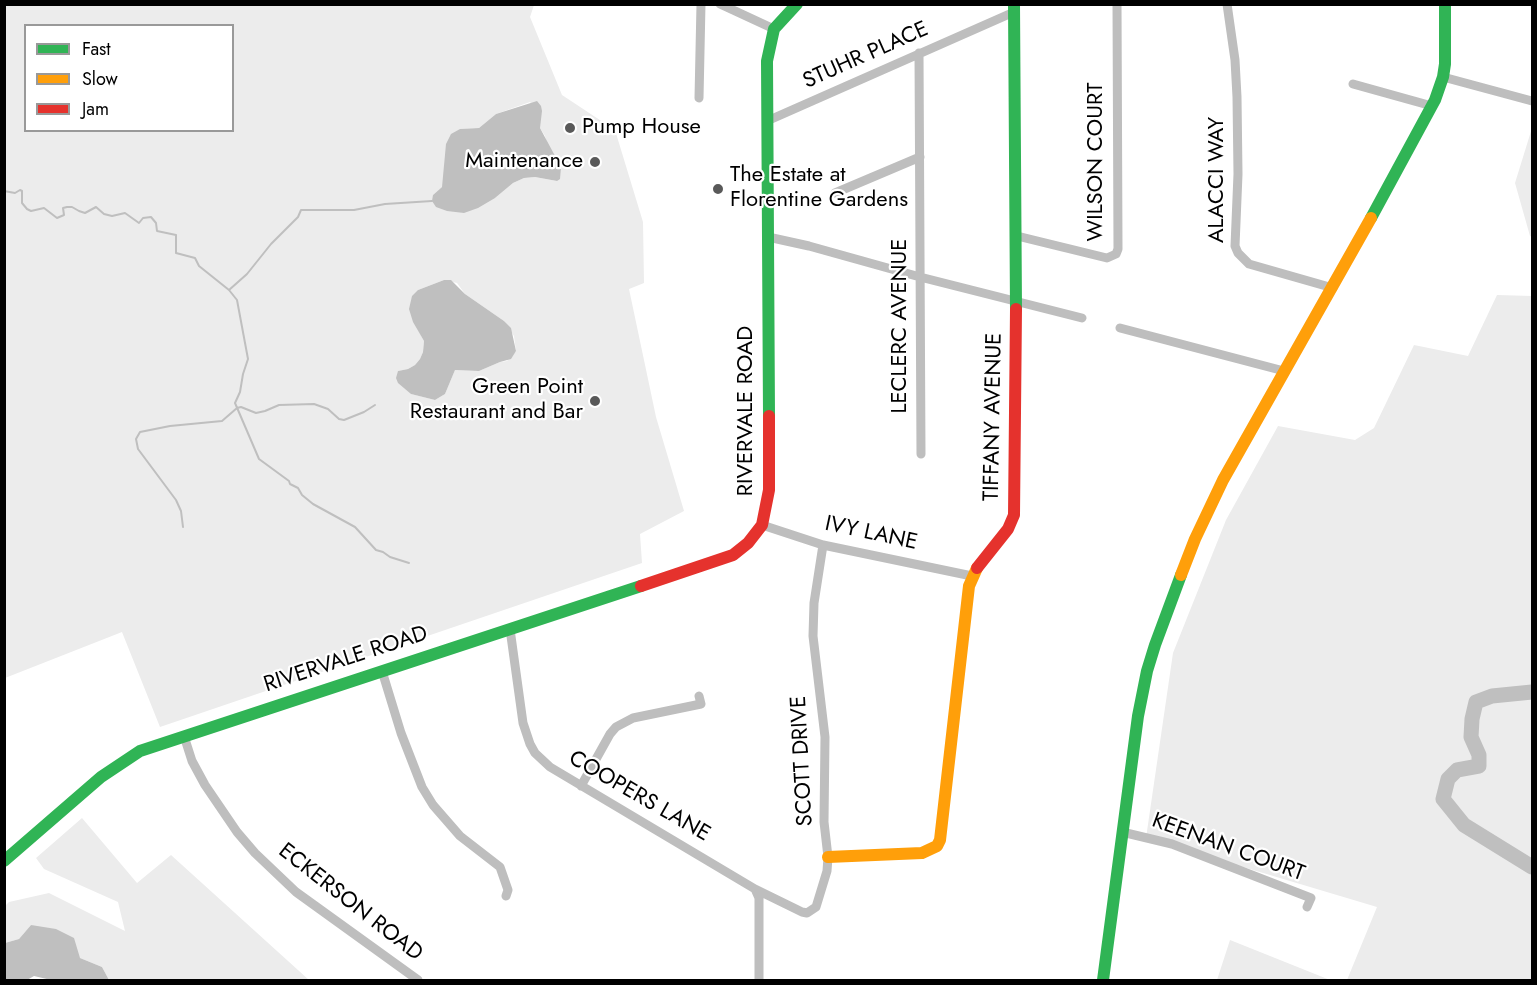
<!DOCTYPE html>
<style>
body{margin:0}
#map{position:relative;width:1537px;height:985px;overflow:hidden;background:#fff;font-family:Jost,sans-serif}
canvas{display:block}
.frame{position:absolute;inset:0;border:6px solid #000;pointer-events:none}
.legend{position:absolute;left:24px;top:24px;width:210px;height:108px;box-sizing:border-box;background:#fff;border:2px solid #999;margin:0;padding:8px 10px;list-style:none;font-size:18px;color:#000}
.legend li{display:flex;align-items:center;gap:12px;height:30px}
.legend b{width:30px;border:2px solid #999}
</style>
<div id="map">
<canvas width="1537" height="985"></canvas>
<div class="frame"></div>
<ul class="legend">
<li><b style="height:8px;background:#30b455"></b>Fast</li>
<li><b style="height:8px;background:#ff9f0a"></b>Slow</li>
<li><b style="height:8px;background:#e5322d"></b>Jam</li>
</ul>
</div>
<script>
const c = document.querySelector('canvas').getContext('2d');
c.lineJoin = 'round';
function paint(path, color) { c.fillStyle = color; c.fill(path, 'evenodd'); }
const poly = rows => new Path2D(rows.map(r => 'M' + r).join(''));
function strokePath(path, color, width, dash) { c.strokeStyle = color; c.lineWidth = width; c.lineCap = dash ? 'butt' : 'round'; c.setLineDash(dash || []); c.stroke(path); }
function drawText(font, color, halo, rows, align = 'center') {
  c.font = font + ' Jost,sans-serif'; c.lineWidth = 4.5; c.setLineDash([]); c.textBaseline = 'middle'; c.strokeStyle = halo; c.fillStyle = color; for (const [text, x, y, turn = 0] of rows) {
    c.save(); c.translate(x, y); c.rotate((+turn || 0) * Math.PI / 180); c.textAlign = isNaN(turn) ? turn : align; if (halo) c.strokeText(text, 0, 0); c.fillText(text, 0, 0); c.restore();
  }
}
paint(poly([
 [5,5,534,5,530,17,562,95,615,130,643,222,644,283,629,289,656,417,684,511,640,534,642,563,160,727,122,632,5,678],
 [26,26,232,26,232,130,26,130],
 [530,102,540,115,540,128,545,136,557,181,535,177,524,178,513,183,495,198,433,195,442,187,460,129,479,128,496,114],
 [444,280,457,283,465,294,504,321,514,336,516,351,507,361,500,362,479,371,455,370,445,394,435,400,411,394,398,371,408,369,415,365,420,359,423,352,424,341,417,328,418,290],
 [1532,128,1532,237,1530,236,1515,183],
 [1497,295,1532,296,1532,980,1347,980,1377,907,1146,838,1173,653,1226,520,1278,426,1355,440,1374,428,1414,345,1468,356],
 [82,818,137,883,171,855,309,980,109,980,102,967,80,958,31,925,19,939,5,943,5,906,9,902,49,893,125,931,118,902,44,869,36,858],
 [1230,940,1330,980,1217,980]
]), '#ececec');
paint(poly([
 [537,101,541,106,542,111,540,128,561,167,560,179,557,181,535,177,524,178,513,183,495,198,478,208,464,213,447,211,436,207,432,201,433,195,442,187,446,144,451,134,460,129,479,128,496,114],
 [444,280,451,280,465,294,504,321,511,328,516,351,511,359,500,362,479,371,455,370,445,394,435,400,411,394,398,383,396,378,398,371,408,369,415,365,420,359,423,352,424,341,413,322,409,309,412,296,418,290],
 [31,925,56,929,74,938,80,958,102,967,109,980,51,980,34,976,27,980,5,980,5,943,19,939]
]), '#bfbfbf');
strokePath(poly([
 [4,191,15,193,20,190,22,191,22,203,27,209,31,211,44,208,57,218,64,215,63,208,67,207,72,207,79,211,85,213,96,207,104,214,112,216,125,213,139,223,143,218,151,217,156,223,157,231,176,235,176,253,195,258,199,266,229,290,237,300,248,359,243,374,240,392,235,403,259,459,289,481,290,484,298,488,302,495,313,504,355,527,376,550,383,552,390,557,409,563],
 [229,290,247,274,271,244,298,217,301,210,354,210,385,204,432,201],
 [183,527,181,511,176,500,138,449,136,439,140,432,170,426,222,421,237,408,241,407,256,413,265,411,279,405,314,404,328,409,339,419,344,420,364,412,375,405]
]), '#bfbfbf', 2);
strokePath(poly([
 [1532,692,1492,696,1476,702,1472,719,1471,737,1479,755,1479,766,1457,770,1448,779,1443,799,1464,825,1532,867]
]), '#bfbfbf', 15);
strokePath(poly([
 [720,4,774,29],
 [1227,4,1235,60,1237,97,1238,174,1235,246,1238,253,1249,264,1333,288],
 [919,53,921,454],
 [1443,77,1532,101],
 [1353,84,1432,106],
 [699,98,701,4],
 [767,121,1014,12],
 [835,193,920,157],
 [1017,236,1107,258,1116,254,1118,249,1117,4],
 [768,237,809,246,920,277,1082,318],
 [1120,328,1284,371],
 [762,525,823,545,972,576],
 [510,629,523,723,530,744,535,753,550,767,755,889,759,898,759,980],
 [382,671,401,733,422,787,433,805,460,836,500,867,508,890,506,896],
 [184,736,192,761,205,785,237,832,255,853,296,892,418,980],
 [581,786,610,734,616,727,633,718,701,704,699,696],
 [1122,832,1172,844,1311,898,1307,907],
 [755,889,802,912,807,913,816,907,827,871,828,857,824,822,825,737,813,636,814,603,823,545]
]), '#bebebe', 9);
strokePath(poly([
 [1014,4,1016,309],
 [1371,218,1435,100,1443,77,1445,64,1445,4],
 [769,416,767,61,774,29,797,4],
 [4,861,101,777,140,751,641,586],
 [1103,980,1138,716,1147,671,1155,645,1181,575]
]), '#30b455', 12);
strokePath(poly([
 [1181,575,1195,539,1223,480,1371,218],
 [828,857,922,853,937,846,940,840,969,586,977,568]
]), '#ff9f0a', 12);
strokePath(poly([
 [977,568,1008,529,1014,515,1016,309],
 [641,586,733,555,748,543,762,525,769,490,769,416]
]), '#e5322d', 12);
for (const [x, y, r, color] of [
 [570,128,6,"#595959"],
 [595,162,6,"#595959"],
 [718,189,6,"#595959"],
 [595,401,6,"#595959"]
]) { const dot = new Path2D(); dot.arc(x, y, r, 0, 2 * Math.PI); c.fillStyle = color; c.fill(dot); strokePath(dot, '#fff', 2); }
drawText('22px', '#000', '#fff', [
 ["STUHR PLACE",866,56,-24],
 ["WILSON COURT",1097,162,-90],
 ["ALACCI WAY",1218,180,-90],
 ["LECLERC AVENUE",901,326,-90],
 ["RIVERVALE ROAD",747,411,-90],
 ["TIFFANY AVENUE",994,417,-89],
 ["IVY LANE",871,534,12],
 ["RIVERVALE ROAD",346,660,-18],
 ["SCOTT DRIVE",803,761,-93],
 ["COOPERS LANE",639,797,30],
 ["KEENAN COURT",1228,848,20],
 ["ECKERSON ROAD",350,903,38]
]);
drawText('22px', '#000', '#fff', [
 ["Pump House",582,128],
 ["Maintenance",583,162,"right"],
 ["The Estate at",730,176],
 ["Florentine Gardens",730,201],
 ["Green Point",583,388,"right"],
 ["Restaurant and Bar",583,413,"right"]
], 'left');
</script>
